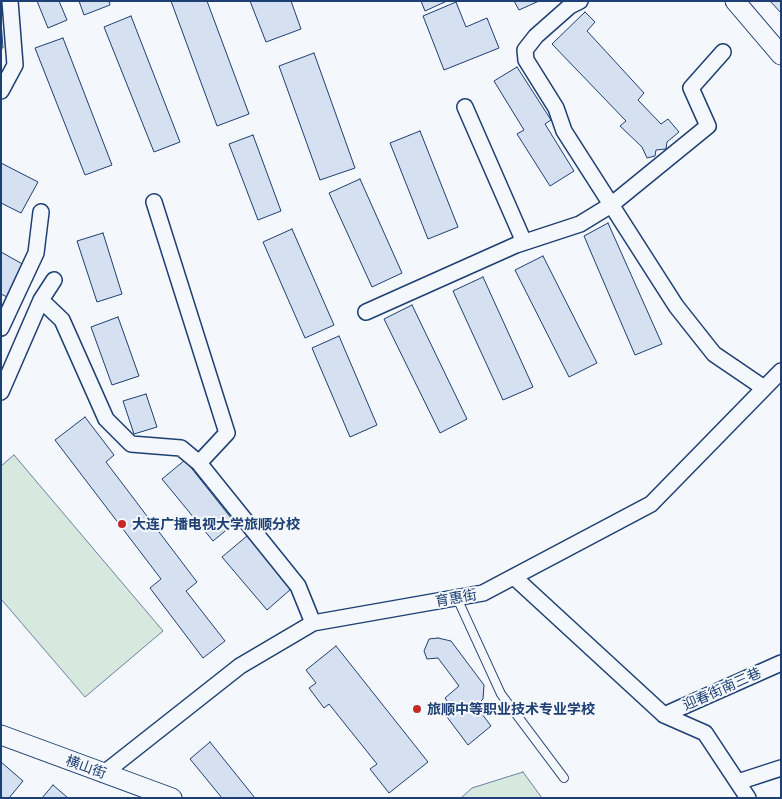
<!DOCTYPE html>
<meta charset="utf-8">
<style>
body{margin:0}
#map{position:relative;width:782px;height:799px;overflow:hidden;background:#f4f7fb;font-family:Commissioner,sans-serif}
canvas{display:block}
.frame{position:absolute;inset:0;border:2px solid #1d3f73;pointer-events:none}
</style>
<div id="map">
<canvas width="782" height="799"></canvas>
<div class="frame"></div>
</div>
<script>
const c = document.querySelector('canvas').getContext('2d');
c.lineJoin = 'round';
function paint(path, color) { c.fillStyle = color; c.fill(path, 'evenodd'); }
const poly = rows => new Path2D(rows.map(r => 'M' + r).join(''));
function strokePath(path, color, width, dash) { c.strokeStyle = color; c.lineWidth = width; c.lineCap = dash ? 'butt' : 'round'; c.setLineDash(dash || []); c.stroke(path); }
function drawText(font, color, halo, rows, align = 'center') {
  c.font = font + ' Commissioner,"Noto Sans SC",sans-serif'; c.lineWidth = 4; c.setLineDash([]); c.textBaseline = 'middle'; c.strokeStyle = halo; c.fillStyle = color; for (const [text, x, y, turn = 0] of rows) {
    c.save(); c.translate(x, y); c.rotate((+turn || 0) * Math.PI / 180); c.textAlign = isNaN(turn) ? turn : align; if (halo) c.strokeText(text, 0, 0); c.fillText(text, 0, 0); c.restore();
  }
}
const green = poly([
 [14,455,163,631,85,697,1,599,1,466,14,455],
 [523,772,542,798,461,798,472,788,523,772]
]);
paint(green, '#d7e8df');
strokePath(green, '#687fa3', 1);
const building = poly([
 [37,1,59,1,67,20,48,28,37,1],
 [79,1,109,1,110,5,84,15,79,1],
 [171,1,207,1,249,114,217,126,171,1],
 [250,1,291,1,301,29,266,42,250,1],
 [421,1,447,1,425,11,421,1],
 [514,1,539,1,519,10,514,1],
 [770,1,781,1,781,13,770,1],
 [456,2,466,27,487,18,499,48,444,70,423,16,456,2],
 [585,12,595,22,587,31,644,93,638,100,661,124,668,119,679,132,667,142,666,149,656,150,655,156,647,158,642,147,620,126,626,121,552,44,585,12],
 [131,16,180,142,154,152,104,27,131,16],
 [1,21,3,48,1,48,1,21],
 [63,38,112,165,85,175,35,48,63,38],
 [314,53,355,168,320,180,279,66,314,53],
 [517,67,551,120,545,124,574,171,550,186,517,134,524,130,494,81,517,67],
 [420,131,458,227,428,239,390,143,420,131],
 [253,135,281,211,258,220,229,144,253,135],
 [1,163,38,182,21,213,1,203,1,163],
 [360,179,402,273,372,287,329,193,360,179],
 [608,223,662,344,635,355,584,236,608,223],
 [292,229,334,325,305,338,263,242,292,229],
 [103,233,122,294,97,302,77,241,103,233],
 [1,252,26,266,9,298,1,294,1,252],
 [543,256,597,363,569,377,515,270,543,256],
 [483,277,533,387,503,400,453,291,483,277],
 [412,305,467,419,440,433,384,319,412,305],
 [118,317,139,376,112,385,91,327,118,317],
 [339,336,377,425,350,437,312,348,339,336],
 [146,394,157,427,134,434,123,401,146,394],
 [85,417,114,455,106,462,197,582,186,591,225,641,203,658,150,588,161,579,55,440,85,417],
 [185,460,235,523,213,541,162,479,185,460],
 [247,536,291,589,267,610,222,557,247,536],
 [438,638,451,641,484,685,483,699,476,706,491,726,468,745,447,717,458,707,453,701,449,704,445,698,459,686,438,658,427,659,424,651,429,639,438,638],
 [336,646,428,762,389,793,370,769,377,764,329,704,324,708,309,688,316,683,306,670,336,646],
 [210,742,255,798,222,798,190,759,210,742],
 [1,762,23,781,9,798,1,798,1,762],
 [53,785,68,798,42,798,53,785]
]);
paint(building, '#d5e0f0');
strokePath(building, '#1d3f73', 1);
const service = poly([
 [457,598,501,694,564,778]
]);
const minor = poly([
 [580,1,570,6,536,36,525,50,526,60,556,108,564,131,676,306,714,354,764,388],
 [1,91,15,65,10,1],
 [465,107,524,242],
 [154,202,227,433,199,463],
 [41,300,62,320,106,419,131,444,181,448,199,463,298,586,313,623],
 [366,312,516,245,580,224,611,205,708,126,691,88,723,52],
 [1,328,36,253,41,212],
 [1,392,41,300,54,280],
 [514,577,664,715,705,733,748,798],
 [664,715,781,663],
 [103,774,240,666,313,623,483,593,651,504,781,371],
 [738,782,781,768]
]);
const tertiary = poly([
 [735,1,781,55],
 [1,735,172,798]
]);
strokePath(service, '#1d3f73', 10);
strokePath(minor, '#1d3f73', 18);
strokePath(tertiary, '#1d3f73', 21);
strokePath(service, '#f4f7fb', 8);
strokePath(minor, '#f4f7fb', 15);
strokePath(tertiary, '#f4f7fb', 19);
for (const [x, y, r, color] of [
 [122,524,5,"#c62828"],
 [417,709,5,"#c62828"]
]) { const dot = new Path2D(); dot.arc(x, y, r, 0, 2 * Math.PI); c.fillStyle = color; c.fill(dot); strokePath(dot, '#f4f7fb', 2); }
drawText('bold 14px', '#1d3f73', '#f4f7fb', [
 ["大连广播电视大学旅顺分校",132,524],
 ["旅顺中等职业技术专业学校",427,709]
], 'left');
drawText('14px', '#1d3f73', '#f4f7fb', [
 ["育惠街",456,598,-10],
 ["迎春街南三巷",722,689,-24],
 ["横山街",86,767,20]
]);
</script>
